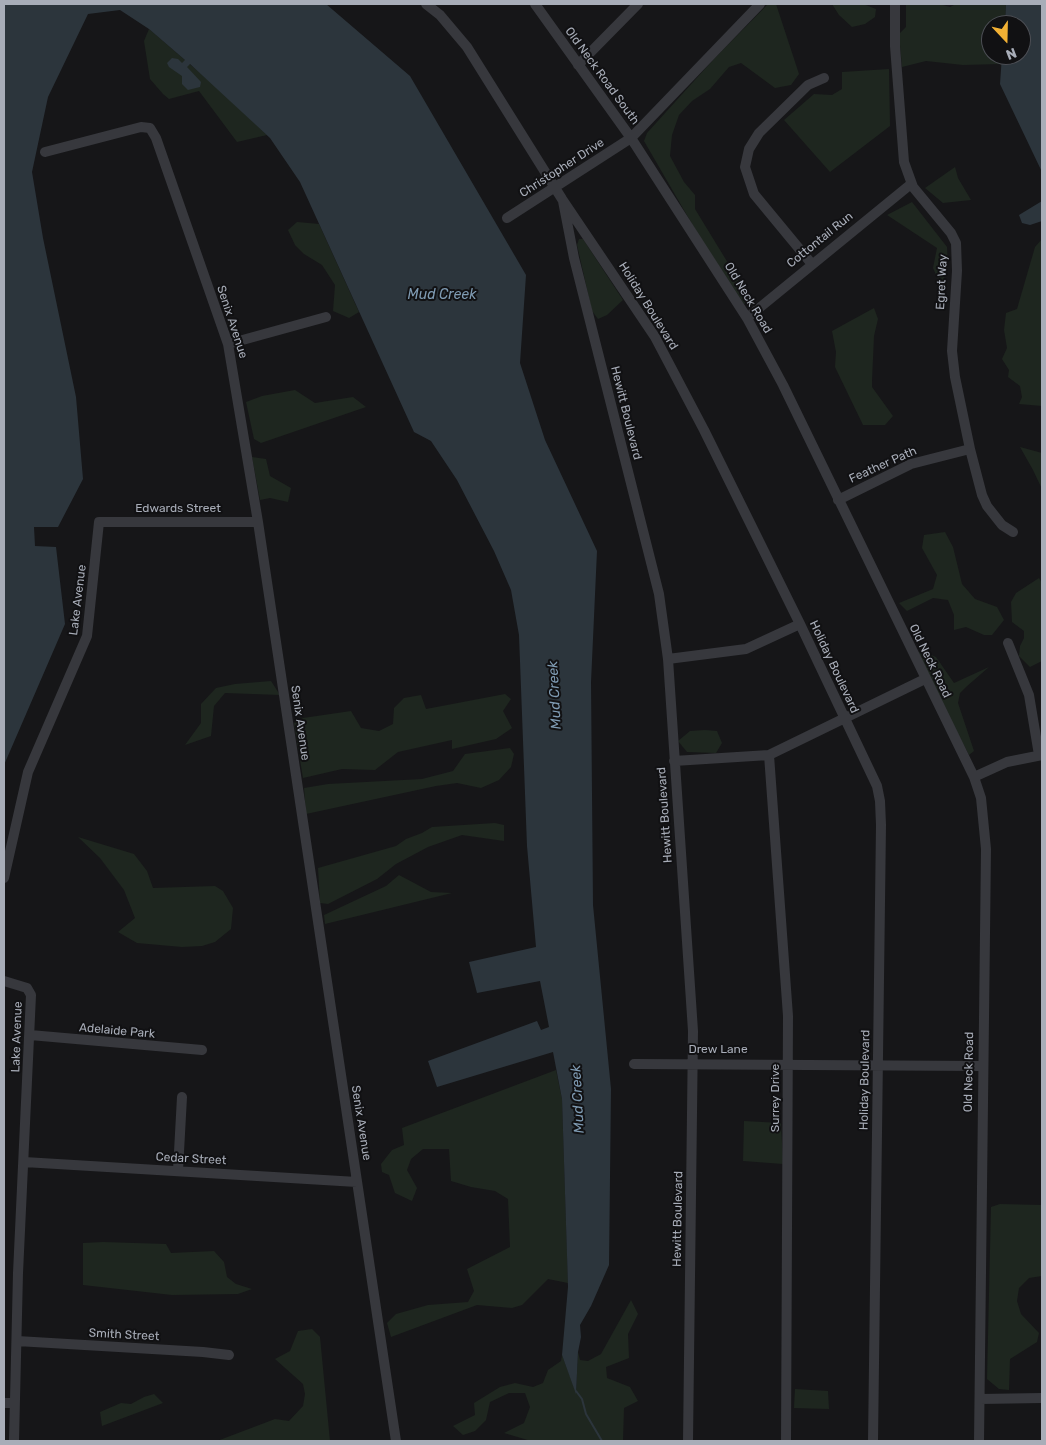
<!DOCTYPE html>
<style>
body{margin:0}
#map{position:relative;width:1046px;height:1445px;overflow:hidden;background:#161618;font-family:Rubik,sans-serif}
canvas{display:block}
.frame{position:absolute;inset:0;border:5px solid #a8adb8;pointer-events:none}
.north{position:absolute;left:981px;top:15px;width:50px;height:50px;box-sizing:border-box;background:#111113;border:1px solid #4d4f55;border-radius:50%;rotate:159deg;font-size:14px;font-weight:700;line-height:20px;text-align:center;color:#a8adb8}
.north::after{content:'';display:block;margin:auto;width:18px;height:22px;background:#f2b134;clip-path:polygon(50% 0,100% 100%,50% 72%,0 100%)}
</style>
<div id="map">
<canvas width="1046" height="1445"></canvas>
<div class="frame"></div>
<div class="north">N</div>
</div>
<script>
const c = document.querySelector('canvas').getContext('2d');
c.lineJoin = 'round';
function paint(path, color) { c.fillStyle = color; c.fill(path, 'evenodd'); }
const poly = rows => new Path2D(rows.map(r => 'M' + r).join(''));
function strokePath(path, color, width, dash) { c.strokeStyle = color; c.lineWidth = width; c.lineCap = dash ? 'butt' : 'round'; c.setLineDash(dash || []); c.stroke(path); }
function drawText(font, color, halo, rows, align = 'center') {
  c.font = font + ' Rubik,sans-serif'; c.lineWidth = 4; c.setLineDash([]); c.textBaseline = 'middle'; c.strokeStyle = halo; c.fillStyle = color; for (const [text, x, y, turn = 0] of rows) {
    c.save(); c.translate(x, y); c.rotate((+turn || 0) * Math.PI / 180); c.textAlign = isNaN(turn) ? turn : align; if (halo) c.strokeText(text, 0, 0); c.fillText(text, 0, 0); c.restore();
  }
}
paint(poly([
 [768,4,776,4,799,74,791,85,775,88,741,63,729,67,710,89,692,101,679,115,672,135,670,156,684,182,695,195,695,209,750,299,744,304,699,236,644,141,647,133,713,60],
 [832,4,863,4,876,9,875,17,865,24,852,27,839,15],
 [906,4,939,4,950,7,956,4,1006,4,1005,25,991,25,991,55,1002,55,1001,64,963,65,926,61,902,67,899,34,906,27],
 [149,29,214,85,267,135,237,142,199,91,169,99,163,94,150,79,144,41],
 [889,69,890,126,830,172,784,120,814,94,832,95,842,89,842,72],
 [955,167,958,178,971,200,943,203,925,188],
 [912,202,947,247,948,268,941,286,933,268,937,248,887,215],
 [297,222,319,224,359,312,349,318,333,311,335,285,322,265,304,254,295,245,288,230],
 [579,239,583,239,623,300,607,315,598,319,592,311,577,245],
 [1042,239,1042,406,1019,404,1022,397,1020,386,1008,377,1009,370,1002,359,1007,348,1004,330,1006,313,1017,309,1035,247],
 [874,308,878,319,874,336,872,381,872,387,893,416,885,425,863,425,835,367,836,352,832,331],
 [295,390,315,403,353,397,366,407,261,443,254,439,246,402,262,396],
 [1020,447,1042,453,1042,489,1033,470],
 [252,457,266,459,270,476,291,488,288,502,270,498,260,500],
 [945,532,953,547,962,584,975,599,997,607,1004,620,992,635,984,635,966,627,954,630,954,615,948,600,933,598,907,611,899,603,933,589,937,575,922,548,924,535],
 [1039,578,1042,583,1042,661,1030,667,1019,656,1020,646,1024,638,1024,631,1012,622,1011,602,1016,593],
 [922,651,936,657,954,683,989,667,966,687,960,693,958,703,974,751,969,755,916,653],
 [271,681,280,695,225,693,214,706,211,736,185,745,201,723,201,704,216,688,235,684],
 [505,694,511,699,503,711,512,728,496,739,452,749,452,740,398,752,375,770,342,769,303,778,294,723,303,718,351,711,361,728,379,731,393,724,394,708,404,698,421,695,426,709],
 [705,730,717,731,722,743,716,753,687,752,678,741,690,731],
 [510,748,514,754,511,767,499,780,481,788,457,783,436,786,306,814,304,788,328,784,422,779,453,771,465,754],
 [495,823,504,825,504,841,462,835,428,847,396,864,377,879,328,904,320,903,318,868,396,846,406,839,422,833,432,827],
 [78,837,134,854,147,871,153,888,215,886,223,891,233,908,231,929,215,942,202,946,182,947,137,943,118,932,135,918,124,890,100,858],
 [399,875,431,892,452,893,325,924,324,915,386,886],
 [556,1070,562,1099,568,1283,548,1279,522,1305,512,1308,477,1305,391,1337,387,1323,396,1314,428,1305,468,1302,474,1291,467,1269,510,1247,508,1199,495,1191,471,1187,451,1181,449,1149,423,1149,411,1159,407,1170,417,1188,412,1201,395,1193,389,1175,382,1172,381,1164,392,1150,404,1145,402,1128],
 [744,1121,781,1123,783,1164,743,1161],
 [1000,1204,1042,1205,1042,1276,1029,1278,1019,1288,1017,1301,1021,1314,1039,1333,1037,1342,1010,1359,1009,1390,999,1389,987,1379,991,1207],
 [103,1242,166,1244,171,1253,214,1251,224,1262,227,1277,236,1284,252,1289,238,1294,172,1295,83,1285,83,1243],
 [631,1300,638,1314,628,1334,629,1358,606,1367,607,1378,630,1387,638,1401,624,1408,623,1441,531,1441,504,1433,524,1423,530,1407,525,1393,509,1393,490,1402,486,1420,475,1431,463,1435,453,1426,475,1415,474,1403,500,1387,515,1383,533,1387,543,1383,548,1370,561,1361,562,1355,576,1392,578,1352,580,1360,588,1361,601,1354],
 [312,1329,320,1337,330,1441,217,1441,275,1419,289,1421,303,1406,305,1394,303,1384,275,1359,290,1351,298,1331],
 [795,1389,828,1391,829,1409,794,1408],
 [154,1394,163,1403,102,1426,100,1412,121,1403,131,1404,144,1397]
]), '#1e261f');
paint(poly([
 [4,4,326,4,410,76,526,275,520,363,545,440,597,551,591,682,593,905,611,1089,609,1265,591,1306,580,1325,581,1337,578,1352,576,1394,562,1355,568,1287,562,1099,553,1052,437,1087,428,1061,537,1021,541,1030,549,1027,540,981,477,993,469,962,536,947,527,846,519,635,511,590,494,551,457,480,431,441,414,432,300,182,270,138,190,64,187,67,201,82,200,87,188,90,182,84,182,76,169,67,167,63,172,58,178,59,182,63,185,60,149,29,120,10,88,14,48,97,32,172,43,238,76,397,83,479,58,527,34,527,35,546,56,547,65,624,4,765],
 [1006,4,1042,4,1042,172,1000,84,1002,55,1021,55,1021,25,1005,25],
 [1042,201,1042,221,1030,225,1022,223,1019,215]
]), '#2c353c');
strokePath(poly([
 [576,1391,582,1399,586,1414,602,1441]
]), '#2c353c', 2);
strokePath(poly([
 [426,4,440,15,467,47,562,199,655,337,704,430,800,624,877,786,880,801,881,825,873,1441],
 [535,4,631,138,747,318,783,385,974,777,981,798,986,849,979,1441],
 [895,4,895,46,904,162,913,187,951,233,956,243,957,271,952,351,955,377,970,449,982,495,987,506,1002,525,1013,532],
 [578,65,638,4],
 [45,152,141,127,150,128,156,138,228,344,258,522,396,1441],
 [563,201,574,258,659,594,668,659,693,1031,688,1441],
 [507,218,631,138,760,4],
 [811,263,754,194,745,167,749,149,759,133,808,85,824,78],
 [747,318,911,184],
 [228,344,326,317],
 [838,500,911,464,970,449],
 [1008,643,1029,695,1039,755],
 [668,659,746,649,800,624],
 [769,755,788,1016,786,1441],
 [674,761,769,755,925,679],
 [974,777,1007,762,1042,755],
 [4,878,28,772,87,636,99,522,258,522],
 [4,981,27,988,31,995,18,1273,14,1441],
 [30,1035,202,1050],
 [634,1064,982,1066],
 [24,1162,357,1182],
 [178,1170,182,1097],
 [17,1341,203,1352,229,1355],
 [980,1399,1042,1398],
 [4,1403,14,1403]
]), '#37383d', 10);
drawText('12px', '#a8adb8', '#111113', [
 ["Old Neck Road South",602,76,54],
 ["Christopher Drive",562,168,-33],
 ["Cottontail Run",820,240,-39],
 ["Egret Way",942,282,-87],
 ["Old Neck Road",748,298,59],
 ["Holiday Boulevard",648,306,58],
 ["Senix Avenue",232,322,72],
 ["Hewitt Boulevard",626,413,76],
 ["Feather Path",883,465,-24],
 ["Edwards Street",178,509],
 ["Lake Avenue",78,600,-83],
 ["Old Neck Road",930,661,64],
 ["Holiday Boulevard",834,667,65],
 ["Senix Avenue",300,723,82],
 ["Hewitt Boulevard",665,815,-94],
 ["Adelaide Park",117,1031,5],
 ["Lake Avenue",17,1037,-88],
 ["Drew Lane",718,1050],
 ["Old Neck Road",969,1072,-89],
 ["Holiday Boulevard",865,1080,-89],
 ["Surrey Drive",776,1098,-90],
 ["Senix Avenue",361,1123,81],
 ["Cedar Street",191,1159,3],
 ["Hewitt Boulevard",678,1219,-89],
 ["Smith Street",124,1335,3]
]);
drawText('italic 14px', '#7f9bb3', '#111113', [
 ["Mud Creek",442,295],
 ["Mud Creek",555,695,-93],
 ["Mud Creek",578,1099,-93]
]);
</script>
